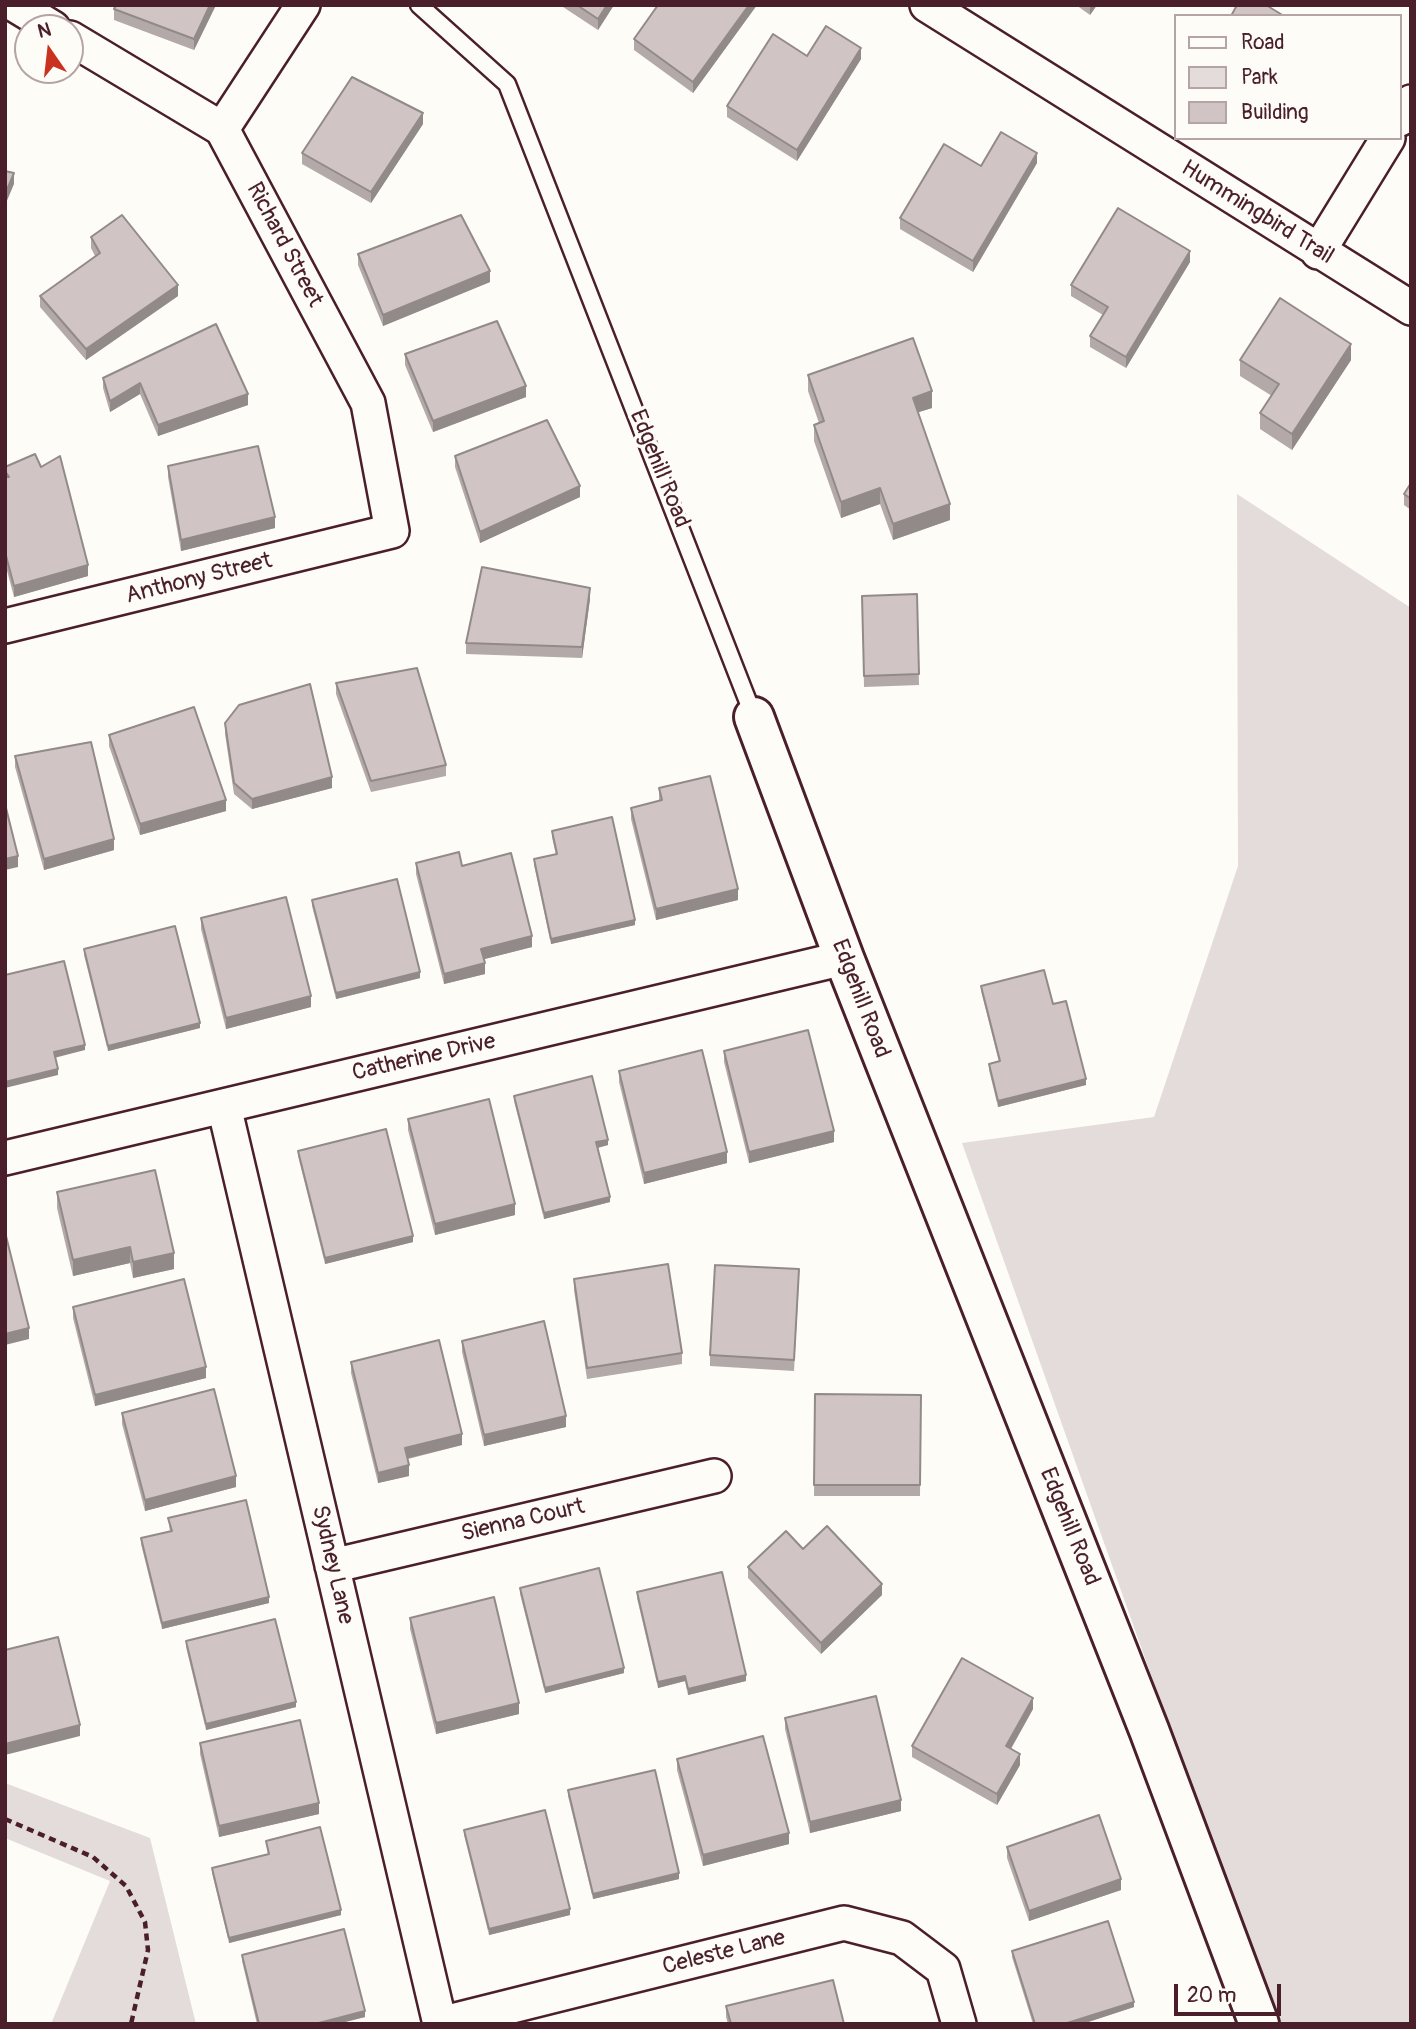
<!DOCTYPE html>
<style>
body{margin:0}
#map{position:relative;width:1416px;height:2029px;overflow:hidden;background:#fdfcf7;font-family:Pangolin,sans-serif}
canvas{display:block}
.frame{position:absolute;inset:0;border:7px solid #4a1f2b;pointer-events:none}
.legend{position:absolute;left:1174px;top:14px;width:228px;height:126px;box-sizing:border-box;background:#fdfcf7;border:2px solid #b5a4a5;margin:0;padding:9px 12px;list-style:none;font-size:21px;color:#4a1f2b}
.legend li{display:flex;align-items:center;gap:14px;height:35px}
.legend b{width:35px;border:2px solid #b5a4a5}
.north{position:absolute;left:14px;top:14px;width:70px;height:70px;box-sizing:border-box;background:#fdfcf7;border:2px solid #b5a4a5;border-radius:50%;rotate:346deg;font-size:19px;font-weight:700;line-height:28px;text-align:center;color:#4a1f2b}
.north::after{content:'';display:block;margin:auto;width:24px;height:32px;background:#c8321e;clip-path:polygon(50% 0,100% 100%,50% 72%,0 100%)}
.scale{position:absolute;left:1174px;top:1984px;width:107px;height:32px;box-sizing:border-box;border:4px solid #4a1f2b;border-top:0;padding-left:9px;font-size:21px;line-height:24px;white-space:nowrap;color:#4a1f2b;-webkit-text-stroke:5px #fdfcf7;paint-order:stroke}
</style>
<div id="map">
<canvas width="1416" height="2029"></canvas>
<div class="frame"></div>
<ul class="legend">
<li><b style="height:9px;background:#fdfcf7"></b>Road</li>
<li><b style="height:19px;background:#e3dcda"></b>Park</li>
<li><b style="height:19px;background:#d0c5c4"></b>Building</li>
</ul>
<div class="north">N</div>
<div class="scale">20 m</div>
</div>
<script>
const c = document.querySelector('canvas').getContext('2d');
c.lineJoin = 'round';
function paint(path, color) { c.fillStyle = color; c.fill(path, 'evenodd'); }
const poly = rows => new Path2D(rows.map(r => 'M' + r).join(''));
function strokePath(path, color, width, dash) { c.strokeStyle = color; c.lineWidth = width; c.lineCap = dash ? 'butt' : 'round'; c.setLineDash(dash || []); c.stroke(path); }
function drawText(font, color, halo, rows, align = 'center') {
  c.font = font + ' Pangolin,sans-serif'; c.lineWidth = 7; c.setLineDash([]); c.textBaseline = 'middle'; c.strokeStyle = halo; c.fillStyle = color; for (const [text, x, y, turn = 0] of rows) {
    c.save(); c.translate(x, y); c.rotate((+turn || 0) * Math.PI / 180); c.textAlign = isNaN(turn) ? turn : align; if (halo) c.strokeText(text, 0, 0); c.fillText(text, 0, 0); c.restore();
  }
}
paint(poly([
 [1237,494,1411,608,1411,2024,1275,2024,962,1143,1154,1117,1238,866],
 [5,1783,150,1838,196,2024,51,2024,110,1881,5,1838]
]), '#e3dcda');
const service = poly([
 [419,5,507,84,754,717]
]);
const minor = poly([
 [15,5,53,28],
 [927,5,1411,308],
 [1400,119,1411,102],
 [222,129,303,5],
 [1318,252,1388,138],
 [5,626,392,531,368,403,222,129,70,38],
 [224,1106,440,2024],
 [5,1158,844,958],
 [332,1566,714,1476],
 [440,2024,844,1923,902,1938,943,1969,959,2024]
]);
const tertiary = poly([
 [754,717,844,958,1149,1730,1259,2024]
]);
strokePath(service, '#4a1f2b', 21);
strokePath(minor, '#4a1f2b', 38);
strokePath(tertiary, '#4a1f2b', 44);
strokePath(poly([
 [5,1819,93,1857,126,1886,145,1922,148,1950,131,2024]
]), '#4a1f2b', 4.5, [7, 5]);
strokePath(service, '#fdfcf7', 16);
strokePath(minor, '#fdfcf7', 33);
strokePath(tertiary, '#fdfcf7', 38);
paint(poly([
 [216,5,194,50,114,20,114,9],
 [560,5,614,5,598,30],
 [757,5,693,93,634,50,634,39],
 [1076,5,1097,5,1090,15],
 [807,56,861,59,797,161,727,117,727,106],
 [423,124,371,203,302,164,302,153],
 [1037,163,973,272,900,229,900,218,981,166],
 [91,237,178,296,86,360,40,307,40,296,95,256,91,248],
 [358,254,490,282,383,326,358,265],
 [1190,262,1126,368,1090,347,1090,336,1103,315,1071,296,1071,285],
 [405,354,526,397,433,432,405,365],
 [1240,360,1351,360,1292,450,1260,429,1260,413,1272,396,1240,376],
 [808,375,932,408,918,412,950,520,893,540,880,504,841,518,814,441,814,425,819,423,808,391],
 [103,378,248,405,158,436,140,394,110,412,103,388],
 [455,456,580,497,480,543,455,467],
 [168,466,275,528,181,551,168,477],
 [5,467,88,576,14,597,5,563],
 [1411,483,1411,510,1404,505,1404,494],
 [917,594,919,685,864,687,862,596],
 [590,599,582,658,466,654,466,643],
 [336,683,446,765,446,776,371,792,336,694],
 [225,723,332,788,252,809,234,794,225,734],
 [109,735,226,811,140,835,109,746],
 [15,756,114,850,44,870,15,767],
 [659,788,738,900,656,920,631,819,631,808,659,801],
 [552,831,635,925,551,944,534,865,534,859,556,855,552,837],
 [416,863,462,866,532,947,484,959,485,974,444,984,416,874],
 [312,900,420,978,336,999,312,906],
 [201,918,311,1007,226,1029,201,929],
 [84,949,200,1028,108,1051,84,955],
 [981,986,1053,1004,1086,1085,998,1107,989,1070,989,1064,999,1062,981,991],
 [724,1051,834,1142,749,1163,724,1062],
 [619,1071,727,1163,644,1184,619,1082],
 [514,1096,608,1145,598,1148,610,1202,544,1219,514,1101],
 [408,1119,515,1215,435,1235,408,1130],
 [298,1151,413,1242,325,1264,298,1156],
 [57,1192,174,1269,133,1278,130,1263,73,1276,57,1208],
 [574,1279,682,1353,682,1364,587,1379,574,1290],
 [799,1280,794,1371,710,1366,710,1355],
 [73,1307,206,1378,95,1406,73,1318],
 [462,1341,566,1427,484,1446,462,1352],
 [351,1362,462,1445,408,1459,409,1476,378,1483,351,1373],
 [815,1394,921,1395,920,1496,814,1496],
 [122,1413,236,1487,145,1511,122,1424],
 [168,1518,269,1603,162,1629,141,1544,141,1538,170,1532],
 [803,1549,882,1595,821,1654,748,1578,748,1567],
 [520,1588,624,1673,545,1693,520,1594],
 [637,1592,746,1681,688,1695,685,1681,658,1688,637,1598],
 [410,1618,519,1714,436,1734,410,1629],
 [186,1641,296,1707,206,1730,186,1647],
 [1033,1709,1011,1749,1020,1765,997,1805,912,1757,912,1746],
 [785,1718,901,1811,810,1833,785,1729],
 [200,1743,319,1814,219,1837,200,1754],
 [677,1759,789,1844,703,1866,677,1770],
 [568,1790,679,1879,593,1899,568,1796],
 [464,1830,570,1915,489,1935,464,1835],
 [266,1841,341,1915,229,1943,212,1873,212,1868,268,1854],
 [1007,1847,1121,1890,1029,1921,1007,1858],
 [1012,1951,1134,2007,1082,2024,1033,2024,1012,1957],
 [242,1955,365,2017,337,2024,257,2024,242,1961],
 [726,2006,844,2024,728,2024,726,2017]
]), '#b3a9a9');
paint(poly([
 [210,5,216,5,194,50,194,39],
 [607,5,614,5,598,30,598,19],
 [749,5,757,5,693,93,693,82],
 [1090,5,1097,5,1090,15],
 [861,48,861,59,797,161,797,150],
 [423,113,423,124,371,203,371,192],
 [1037,153,1037,163,973,272,973,261],
 [14,173,14,184,6,203,6,192],
 [1190,251,1190,262,1126,368,1126,357],
 [490,271,490,282,383,326,383,315],
 [178,285,178,296,86,360,86,349],
 [1351,344,1351,360,1292,450,1292,434],
 [140,383,140,394,110,412,110,401],
 [526,386,526,397,433,432,433,421],
 [932,391,932,408,913,414,913,398],
 [248,394,248,405,158,436,158,425],
 [580,486,580,497,480,543,480,532],
 [880,488,880,504,841,518,841,502],
 [950,504,950,520,893,540,893,524],
 [275,517,275,528,181,551,181,540],
 [88,565,88,576,14,597,14,586],
 [590,588,590,599,582,658,582,647],
 [332,777,332,788,252,809,252,799],
 [226,800,226,811,140,835,140,824],
 [114,839,114,850,44,870,44,859],
 [18,856,18,867,5,870,5,859],
 [738,889,738,900,656,920,656,909],
 [635,920,635,925,551,944,551,939],
 [532,936,532,947,481,960,481,949],
 [485,963,485,974,444,984,444,974],
 [420,972,420,978,336,999,336,993],
 [311,996,311,1007,226,1029,226,1018],
 [200,1023,200,1028,108,1051,108,1046],
 [85,1045,85,1050,54,1058,54,1052],
 [58,1069,58,1075,5,1088,5,1082],
 [1086,1079,1086,1085,998,1107,998,1101],
 [834,1131,834,1142,749,1163,749,1152],
 [608,1140,608,1145,596,1148,596,1142],
 [727,1152,727,1163,644,1184,644,1173],
 [610,1197,610,1202,544,1219,544,1213],
 [515,1204,515,1215,435,1235,435,1224],
 [413,1236,413,1242,325,1264,325,1258],
 [130,1247,130,1263,73,1276,73,1260],
 [174,1253,174,1269,133,1278,133,1262],
 [29,1328,29,1339,5,1345,5,1334],
 [206,1367,206,1378,95,1406,95,1395],
 [566,1416,566,1427,484,1446,484,1435],
 [462,1434,462,1445,405,1459,405,1448],
 [409,1465,409,1476,378,1483,378,1473],
 [236,1476,236,1487,145,1511,145,1500],
 [882,1584,882,1595,821,1654,821,1643],
 [269,1597,269,1603,162,1629,162,1623],
 [624,1668,624,1673,545,1693,545,1688],
 [746,1675,746,1681,688,1695,688,1689],
 [685,1676,685,1681,658,1688,658,1682],
 [1033,1698,1033,1709,1006,1757,1006,1746],
 [296,1702,296,1707,206,1730,206,1724],
 [519,1703,519,1714,436,1734,436,1723],
 [80,1725,80,1736,5,1755,5,1744],
 [1020,1754,1020,1765,997,1805,997,1794],
 [901,1800,901,1811,810,1833,810,1822],
 [319,1803,319,1814,219,1837,219,1826],
 [789,1833,789,1844,703,1866,703,1855],
 [679,1873,679,1879,593,1899,593,1894],
 [1121,1879,1121,1890,1029,1921,1029,1911],
 [570,1909,570,1915,489,1935,489,1929],
 [341,1910,341,1915,229,1943,229,1938],
 [1134,2002,1134,2007,1082,2024,1064,2024],
 [365,2011,365,2017,337,2024,315,2024]
]), '#928a89');
const building = poly([
 [116,5,210,5,194,39,114,9,116,5],
 [577,5,607,5,598,19,577,5],
 [658,5,749,5,693,82,634,39,658,5],
 [1237,5,1266,5,1284,16,1231,16,1237,5],
 [826,26,861,48,797,150,727,106,773,34,807,56,826,26],
 [352,77,423,113,371,192,302,153,352,77],
 [1001,132,1037,153,973,261,900,218,944,144,981,166,1001,132],
 [5,171,14,173,6,192,5,192,5,171],
 [1118,208,1190,251,1126,357,1090,336,1108,307,1071,285,1118,208],
 [122,215,178,285,86,349,40,296,100,253,91,237,122,215],
 [461,215,490,271,383,315,358,254,461,215],
 [1280,298,1351,344,1292,434,1260,413,1279,384,1240,360,1280,298],
 [497,321,526,386,433,421,405,354,497,321],
 [216,324,248,394,158,425,140,383,110,401,103,378,216,324],
 [913,338,932,391,913,398,950,504,893,524,880,488,841,502,814,425,824,421,808,375,913,338],
 [547,420,580,486,480,532,455,456,547,420],
 [258,446,275,517,181,540,168,466,258,446],
 [35,454,41,467,60,456,88,565,14,586,5,552,5,477,9,477,5,471,5,467,35,454],
 [1411,483,1411,499,1404,494,1411,483],
 [482,567,590,588,582,647,466,643,482,567],
 [917,594,919,674,864,676,862,596,917,594],
 [417,668,446,765,371,781,336,683,417,668],
 [310,684,332,777,252,799,234,783,225,723,239,705,310,684],
 [194,707,226,800,140,824,109,735,194,707],
 [91,742,114,839,44,859,15,756,91,742],
 [710,776,738,889,656,909,631,808,662,800,659,788,710,776],
 [5,804,18,856,5,859,5,804],
 [612,817,635,920,551,939,534,859,557,854,552,831,612,817],
 [459,852,462,866,511,853,532,936,481,949,485,963,444,974,416,863,459,852],
 [397,879,420,972,336,993,312,900,397,879],
 [286,897,311,996,226,1018,201,918,286,897],
 [175,926,200,1023,108,1046,84,949,175,926],
 [64,961,85,1045,54,1052,58,1069,5,1082,5,975,64,961],
 [1044,970,1053,1004,1066,1001,1086,1079,998,1101,989,1064,1000,1061,981,986,1044,970],
 [808,1030,834,1131,749,1152,724,1051,808,1030],
 [702,1050,727,1152,644,1173,619,1071,702,1050],
 [592,1076,608,1140,596,1142,610,1197,544,1213,514,1096,592,1076],
 [489,1099,515,1204,435,1224,408,1119,489,1099],
 [386,1129,413,1236,325,1258,298,1151,386,1129],
 [155,1170,174,1253,133,1262,130,1247,73,1260,57,1192,155,1170],
 [5,1232,29,1328,5,1334,5,1232],
 [668,1264,682,1353,587,1368,574,1279,668,1264],
 [715,1265,799,1269,794,1360,710,1355,715,1265],
 [184,1279,206,1367,95,1395,73,1307,184,1279],
 [544,1321,566,1416,484,1435,462,1341,544,1321],
 [439,1340,462,1434,405,1448,409,1465,378,1473,351,1362,439,1340],
 [214,1389,236,1476,145,1500,122,1413,214,1389],
 [815,1394,921,1395,920,1485,814,1485,815,1394],
 [246,1500,269,1597,162,1623,141,1538,172,1531,168,1518,246,1500],
 [827,1526,882,1584,821,1643,748,1567,786,1531,803,1549,827,1526],
 [599,1568,624,1668,545,1688,520,1588,599,1568],
 [722,1572,746,1675,688,1689,685,1676,658,1682,637,1592,722,1572],
 [494,1597,519,1703,436,1723,410,1618,494,1597],
 [275,1619,296,1702,206,1724,186,1641,275,1619],
 [58,1637,80,1725,5,1744,5,1650,58,1637],
 [962,1658,1033,1698,1006,1746,1020,1754,997,1794,912,1746,962,1658],
 [876,1696,901,1800,810,1822,785,1718,876,1696],
 [300,1720,319,1803,219,1826,200,1743,300,1720],
 [763,1736,789,1833,703,1855,677,1759,763,1736],
 [655,1770,679,1873,593,1894,568,1790,655,1770],
 [545,1810,570,1909,489,1929,464,1830,545,1810],
 [1099,1815,1121,1879,1029,1911,1007,1847,1099,1815],
 [320,1827,341,1910,229,1938,212,1868,269,1854,266,1841,320,1827],
 [1108,1921,1134,2002,1064,2024,1035,2024,1012,1951,1108,1921],
 [344,1929,365,2011,315,2024,259,2024,242,1955,344,1929],
 [833,1980,844,2024,731,2024,726,2006,833,1980]
]);
paint(building, '#d0c5c4');
strokePath(building, '#928a89', 2);
drawText('23px', '#4a1f2b', '#fdfcf7', [
 ["Hummingbird Trail",1257,213,32],
 ["Richard Street",284,245,62],
 ["Edgehill Road",659,469,68],
 ["Anthony Street",199,579,-14],
 ["Edgehill Road",860,999,69],
 ["Catherine Drive",424,1058,-13],
 ["Sienna Court",523,1521,-13],
 ["Edgehill Road",1069,1527,68],
 ["Sydney Lane",332,1565,77],
 ["Celeste Lane",724,1953,-14]
]);
</script>
